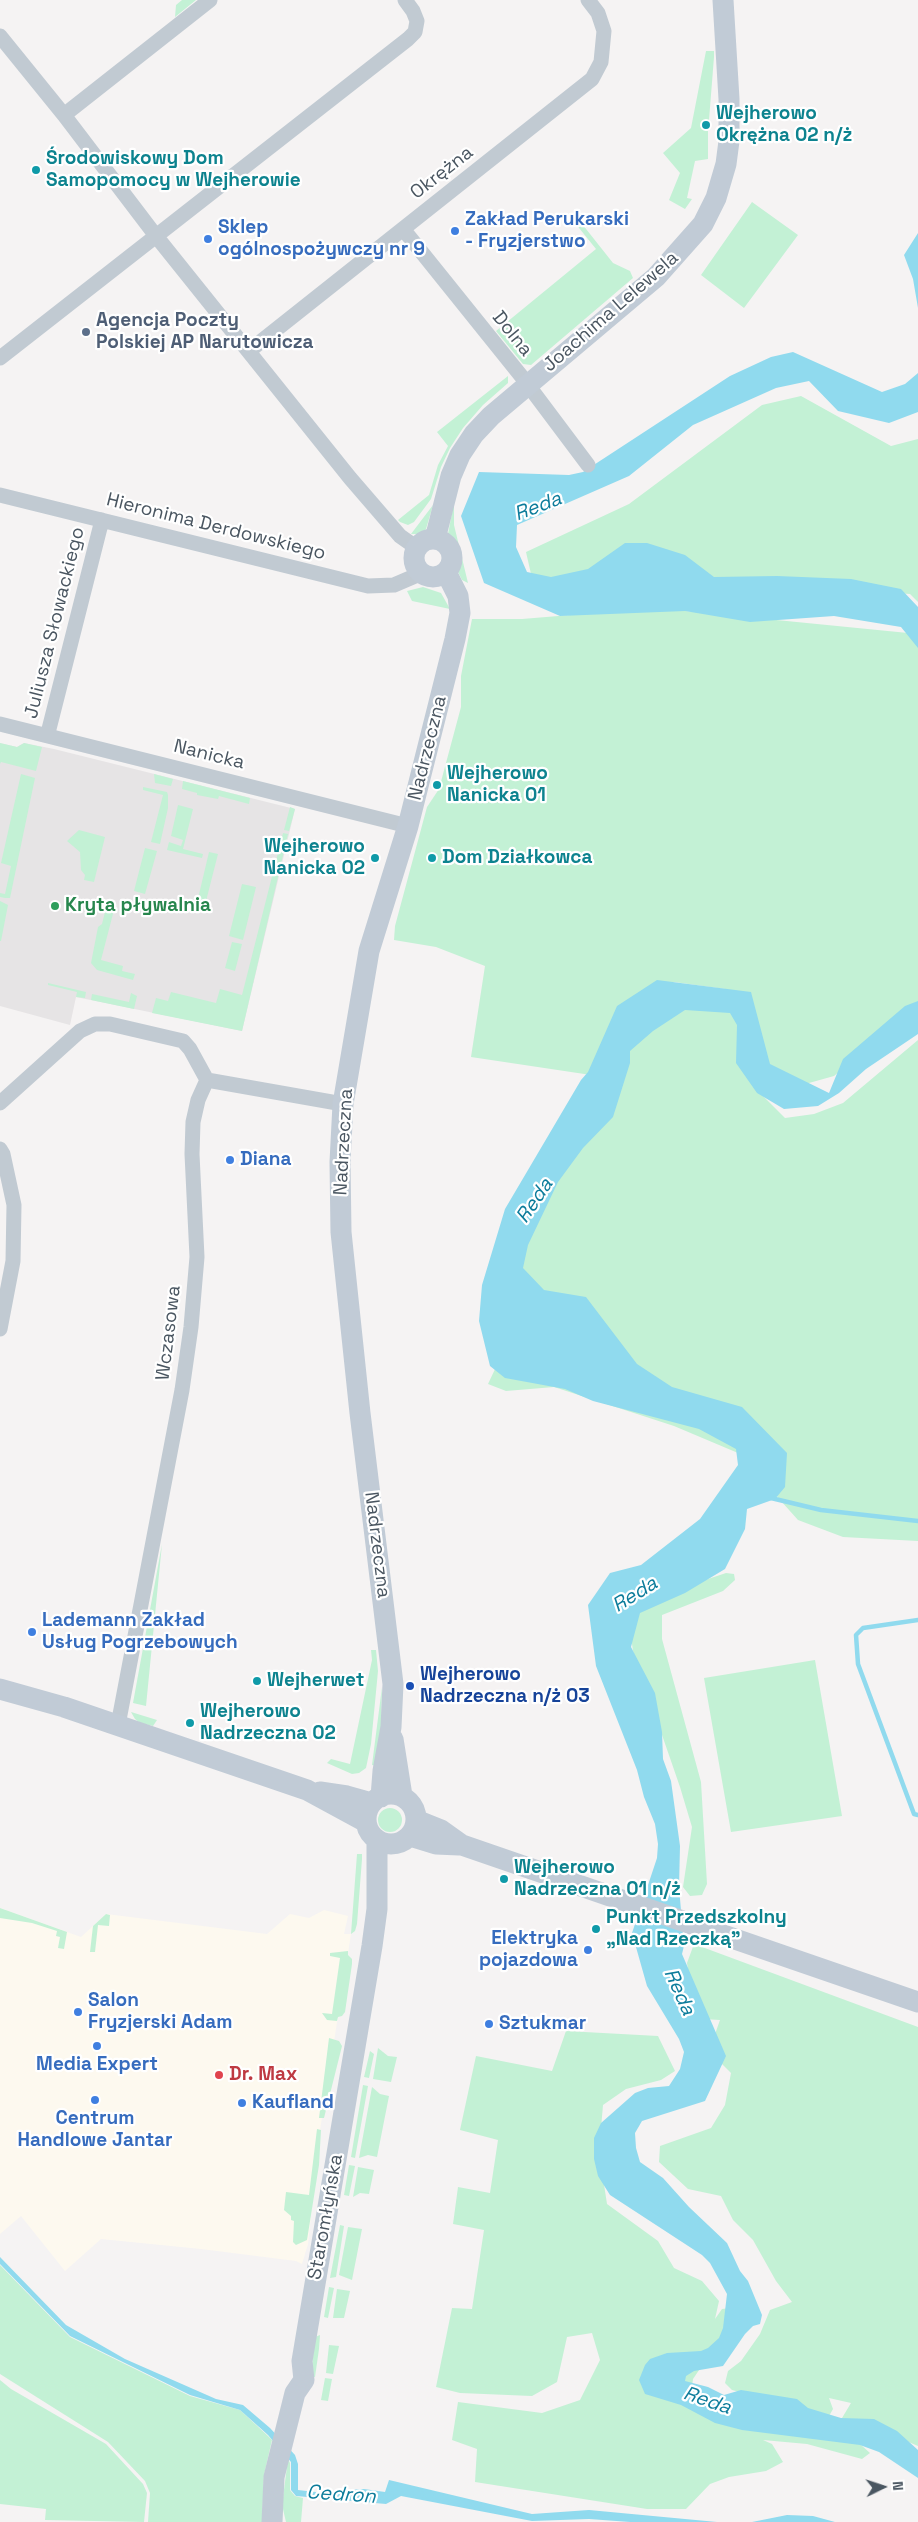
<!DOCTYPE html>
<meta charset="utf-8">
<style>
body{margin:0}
#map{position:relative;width:918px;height:2522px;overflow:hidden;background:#f5f3f3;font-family:"Space Grotesk",sans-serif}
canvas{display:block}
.north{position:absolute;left:858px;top:2462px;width:50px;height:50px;-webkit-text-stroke:4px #fff;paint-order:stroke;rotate:86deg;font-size:14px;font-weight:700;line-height:20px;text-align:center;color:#4a5661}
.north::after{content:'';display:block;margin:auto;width:18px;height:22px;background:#4a5661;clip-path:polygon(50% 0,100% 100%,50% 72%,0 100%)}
</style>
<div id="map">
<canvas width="918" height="2522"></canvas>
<div class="north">N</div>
</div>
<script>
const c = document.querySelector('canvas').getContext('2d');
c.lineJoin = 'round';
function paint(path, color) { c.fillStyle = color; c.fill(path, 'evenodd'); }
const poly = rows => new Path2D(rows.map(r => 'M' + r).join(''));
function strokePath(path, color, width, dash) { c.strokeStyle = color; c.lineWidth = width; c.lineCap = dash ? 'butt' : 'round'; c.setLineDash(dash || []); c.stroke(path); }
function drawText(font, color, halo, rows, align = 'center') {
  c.font = font + ' "Space Grotesk",sans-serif'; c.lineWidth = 4.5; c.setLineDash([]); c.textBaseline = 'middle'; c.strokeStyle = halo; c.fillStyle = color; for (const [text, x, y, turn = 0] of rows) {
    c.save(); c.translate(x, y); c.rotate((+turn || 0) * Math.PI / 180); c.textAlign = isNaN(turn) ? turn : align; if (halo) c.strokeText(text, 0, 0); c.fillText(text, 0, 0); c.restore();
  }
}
paint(poly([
 [0,1908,81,1937,106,1914,267,1934,290,1914,309,1918,324,1910,348,1916,344,1934,351,1934,320,2130,308,2244,302,2264,296,2261,201,2249,101,2239,65,2271,21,2216,0,2234]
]), '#fdf9ef');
paint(poly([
 [0,743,17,747,24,743,54,749,295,809,242,1031,76,997,70,1025,0,1006]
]), '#e6e4e5');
paint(poly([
 [182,0,196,0,175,17,176,5],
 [706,51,714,51,714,57,709,120,704,120,704,130,708,131,708,159,695,161,687,198,692,199,685,209,669,200,680,173,663,153,691,128],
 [752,202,798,235,744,308,701,275],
 [575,215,613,263,630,271,633,278,531,365,523,364,496,331,596,249,571,218],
 [508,376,508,383,483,405,463,428,450,448,441,467,431,499,414,522,408,525,400,522,398,520,429,495,438,465,448,446,437,432],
 [801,396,891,446,918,439,918,602,910,594,698,580,534,587,526,552,629,504,762,405],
 [454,502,454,525,468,583,462,580,457,570,458,554,448,534],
 [433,505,426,529,420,534,411,534],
 [423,587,441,593,450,609,412,601,407,591],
 [655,608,908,633,918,642,918,1007,834,1076,791,1088,771,1078,725,989,674,982,643,993,591,1075,471,1057,485,966,436,947,394,940,395,926,427,807,439,789,461,707,461,676,472,619,522,619],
 [0,743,17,747,24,743,42,747,36,771,1,762,0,764],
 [21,774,35,778,10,898,5,898,0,897,0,893,5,894,11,866,1,863],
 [154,774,173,779,171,786,155,783],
 [183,781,250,798,249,804,219,796,218,799,197,795,197,793,182,789],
 [143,787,167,792,168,795,168,808,160,844,151,842,163,795,143,790],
 [178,805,193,809,183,849,203,854,202,858,167,850,169,842,181,846,183,840,171,836],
 [290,807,295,809,289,831,284,830],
 [79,830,105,837,94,882,84,880,85,875,81,870,80,852,67,841],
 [283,833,288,834,242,1031,152,1013,156,998,168,1001,171,992,216,1003,220,989,242,995],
 [145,848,157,851,145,894,134,891],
 [209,852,218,854,204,909,196,907],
 [242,884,256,887,243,940,229,936],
 [0,901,8,905,1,941,0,941],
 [106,908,114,910,101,960,123,966,122,971,135,974,133,980,97,970,91,963,98,927,102,924],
 [232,942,242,944,235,971,225,968],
 [48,983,86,992,85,998,76,997,77,992,48,985],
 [131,993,137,996,134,1009,91,1000,92,994,129,1002],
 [682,1000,739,1010,761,1094,785,1118,814,1114,843,1103,918,1040,918,1541,843,1537,798,1520,738,1453,674,1426,554,1387,506,1391,488,1384,528,1299,510,1273,631,1032],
 [162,1544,146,1706,133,1703],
 [726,1573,734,1574,735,1580,723,1591,662,1615,662,1639,701,1782,707,1884,702,1895,690,1896,683,1887,692,1827,680,1787,633,1651,630,1630,639,1609,654,1597],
 [371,1650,376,1650,378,1671,371,1744,366,1768,359,1773,352,1774,327,1763,331,1759,350,1764,372,1660],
 [815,1660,842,1816,731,1832,704,1678],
 [382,1687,381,1729,378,1766,372,1765],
 [131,1712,157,1720,153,1726,140,1723,135,1719],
 '378 1820a12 12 0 1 1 24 0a12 12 0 1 1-24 0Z',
 [357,1854,362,1854,362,1859,357,1924,355,1931,351,1934],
 [0,1908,67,1932,64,1949,58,1948,60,1937,56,1936,57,1931,32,1923,0,1918],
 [106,1914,110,1915,109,1926,98,1925,95,1952,90,1952,93,1926],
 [694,1944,918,2027,918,2446,871,2426,842,2418,851,2403,829,2398,833,2409,829,2416,732,2390,725,2383,728,2371,741,2361,760,2334,770,2310,792,2302,776,2281,753,2240,733,2220,721,2196,688,2189,659,2162,660,2146,711,2128,725,2105,731,2073,709,2051,720,2020,704,2019,693,2001,687,1963],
 [348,1951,348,1955,352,1959,352,1964,345,2012,342,2016,338,2017,337,2021,327,2020,322,2013,332,2014,340,1958,330,1956,330,1953],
 [566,2031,658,2036,675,2071,661,2080,626,2089,603,2105,599,2152,607,2204,658,2241,674,2268,702,2281,719,2301,715,2319,722,2309,731,2308,730,2324,693,2379,691,2394,860,2444,870,2453,862,2459,807,2444,763,2440,772,2444,783,2462,766,2471,729,2477,710,2484,686,2509,647,2509,475,2482,477,2449,452,2440,458,2402,542,2413,580,2400,600,2360,592,2333,567,2337,557,2382,532,2396,460,2393,436,2387,452,2308,472,2309,484,2230,453,2224,458,2187,490,2193,498,2140,460,2130,476,2056,552,2071],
 [329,2038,339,2041,342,2046,324,2118,319,2118],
 [378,2048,388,2056,397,2057,391,2082,373,2079],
 [370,2051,374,2054,369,2078,364,2077],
 [363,2085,368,2086,355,2158,351,2157],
 [372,2087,380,2094,389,2096,377,2157,368,2155,359,2158],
 [317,2129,321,2130,319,2165,307,2240,296,2245,293,2242,294,2221,291,2220,291,2216,284,2210,286,2192,309,2195],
 [349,2165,355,2166,349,2196,344,2195],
 [358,2167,374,2170,369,2194,360,2193,353,2197],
 [340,2225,344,2226,336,2277,330,2278],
 [348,2227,362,2229,352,2280,339,2275],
 [0,2265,70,2337,190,2396,240,2410,268,2436,272,2440,264,2475,262,2522,148,2522,150,2493,145,2481,108,2442,0,2374],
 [329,2287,334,2288,328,2318,324,2317],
 [337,2289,350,2291,344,2318,333,2318],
 [320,2335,319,2349,315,2377,311,2376,315,2337],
 [329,2345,339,2346,333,2374,326,2373],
 [325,2378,332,2379,328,2401,321,2400],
 [0,2380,11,2389,106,2444,143,2484,147,2493,144,2522,45,2520,46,2509,0,2504],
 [288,2459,290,2463,290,2490,295,2496,303,2498,301,2522,286,2522,282,2505]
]), '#c3f1d5');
paint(poly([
 [918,233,918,308,913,279,904,255],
 [793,352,882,392,905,384,918,373,918,412,889,423,838,411,809,381,776,388,693,425,629,476,517,525,516,547,527,572,551,577,588,569,625,543,647,543,685,555,714,577,777,576,851,579,901,589,918,607,918,648,901,627,834,616,750,622,685,611,560,616,484,583,461,516,479,472,569,475,583,472,730,376,771,357],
 [657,980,751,992,770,1064,829,1093,843,1059,905,1006,918,1001,918,1034,866,1069,839,1093,818,1106,784,1109,757,1093,736,1063,737,1025,730,1013,685,1010,653,1031,630,1051,630,1063,613,1117,583,1148,558,1182,528,1245,523,1268,544,1290,586,1297,637,1364,672,1387,742,1407,787,1453,785,1487,775,1499,747,1509,745,1529,725,1569,685,1593,640,1613,631,1647,655,1693,662,1732,663,1759,671,1781,680,1846,679,1887,684,1946,682,1954,726,2056,705,2101,642,2121,635,2133,636,2148,640,2162,663,2178,689,2207,727,2243,740,2271,748,2281,762,2315,760,2324,753,2326,745,2334,723,2366,694,2371,686,2376,685,2381,708,2387,724,2395,741,2390,797,2399,808,2408,841,2418,874,2419,897,2431,918,2450,918,2478,879,2452,860,2445,742,2430,715,2423,681,2405,645,2394,639,2380,645,2365,650,2359,667,2353,701,2351,708,2348,719,2338,723,2328,727,2294,710,2263,702,2255,610,2195,598,2176,594,2159,594,2138,601,2123,635,2093,648,2088,669,2086,680,2069,684,2052,679,2039,647,1986,632,1933,657,1858,658,1844,655,1824,644,1797,637,1770,596,1666,588,1605,610,1573,641,1565,700,1519,738,1465,736,1449,699,1429,593,1401,565,1389,505,1378,490,1366,479,1321,482,1285,505,1209,581,1080,588,1072,617,1006],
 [0,2257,66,2325,125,2359,216,2399,243,2405,270,2428,295,2455,298,2464,298,2490,316,2492,364,2489,385,2492,389,2480,532,2514,589,2510,717,2522,630,2522,589,2519,532,2521,401,2496,386,2504,296,2496,291,2490,291,2462,268,2435,240,2410,190,2395,70,2336,0,2264],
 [787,2515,813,2516,835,2522,752,2522]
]), '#90daee');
strokePath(poly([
 [771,1498,821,1510,918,1521],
 [918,1620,863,1628,856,1635,858,1664,914,1814,918,1815]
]), '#90daee', 4.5);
strokePath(poly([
 [0,36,64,115,156,236,350,478,400,536,417,548],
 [64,115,210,0],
 [403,229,522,377,588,465],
 [249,351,592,79,601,62,604,31,598,13,588,0],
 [0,358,408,39,415,32,417,21,413,11,405,0],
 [0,495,368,586,394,585,422,573],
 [0,724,408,826],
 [49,736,49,729,102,520],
 [0,1103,80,1031,95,1024,110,1024,183,1041,190,1049,207,1080],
 [0,1149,3,1154,14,1205,13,1261,0,1329],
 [118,1725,182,1390,191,1327,197,1257,192,1154,193,1122,198,1100,207,1080,343,1104]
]), '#c1cad2', 15);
strokePath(poly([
 [435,539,451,476,460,455,474,434,491,416,656,277,703,224,716,198,726,164,729,141,729,99,723,0],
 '414 558a19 19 0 1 1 38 0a19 19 0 1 1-38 0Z',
 [0,1689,64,1707,307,1790,366,1822],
 [393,1739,402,1796],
 [320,1792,347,1796,372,1803],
 '366 1819a25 25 0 1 1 50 0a25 25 0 1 1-50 0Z',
 [381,1797,383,1771,391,1727,393,1684,360,1413,341,1232,340,1162,343,1104,369,951,408,826,455,639,460,613,458,596,446,572],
 [416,1820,441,1830,462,1845,918,2002],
 [410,1836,436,1844,459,1845],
 [272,2522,274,2477,295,2393,304,2380,302,2361,372,1946,377,1909,377,1840]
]), '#c1cbd6', 21);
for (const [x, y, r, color] of [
 [706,125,5,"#0f9aa8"],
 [36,170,5,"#0f9aa8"],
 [455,231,5,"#3f7fe0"],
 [208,239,5,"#3f7fe0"],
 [86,332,5,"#5c6f8a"],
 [437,785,5,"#0f9aa8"],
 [375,858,5,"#0f9aa8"],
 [432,858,5,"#0f9aa8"],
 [55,906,5,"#2e9e5b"],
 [230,1160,5,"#3f7fe0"],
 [32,1632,5,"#3f7fe0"],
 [257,1681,5,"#0f9aa8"],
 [410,1686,5,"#1a4fb4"],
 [190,1723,5,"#0f9aa8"],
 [504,1879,5,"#0f9aa8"],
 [596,1929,5,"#0f9aa8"],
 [588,1950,5,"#3f7fe0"],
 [78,2012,5,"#3f7fe0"],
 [489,2024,5,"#3f7fe0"],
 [97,2046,5,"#3f7fe0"],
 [219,2075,5,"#e0444e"],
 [95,2100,5,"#3f7fe0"],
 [242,2103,5,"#3f7fe0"]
]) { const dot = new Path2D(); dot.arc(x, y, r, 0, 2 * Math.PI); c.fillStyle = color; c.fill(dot); strokePath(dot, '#fff', 2); }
drawText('bold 19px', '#0d838f', '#fff', [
 ["Wejherowo",716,114],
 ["Okrężna 02 n/ż",716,136],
 ["Środowiskowy Dom",46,159],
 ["Samopomocy w Wejherowie",46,181],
 ["Wejherowo",447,774],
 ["Nanicka 01",447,796],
 ["Wejherowo",365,847,"right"],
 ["Nanicka 02",365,869,"right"],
 ["Dom Działkowca",442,858],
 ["Wejherwet",267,1681],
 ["Wejherowo",200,1712],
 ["Nadrzeczna 02",200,1734],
 ["Wejherowo",514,1868],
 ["Nadrzeczna 01 n/ż",514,1890],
 ["Punkt Przedszkolny",606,1918],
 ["„Nad Rzeczką”",606,1940]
], 'left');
drawText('19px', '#4a5661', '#fff', [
 ["Okrężna",442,173,-38],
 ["Joachima Lelewela",611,312,-41],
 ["Dolna",512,334,51],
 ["Hieronima Derdowskiego",216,527,14],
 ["Juliusza Słowackiego",55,623,-76],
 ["Nadrzeczna",428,748,-76],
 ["Nanicka",209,755,14],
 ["Nadrzeczna",344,1142,-87],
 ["Wczasowa",169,1333,-83],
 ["Nadrzeczna",377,1545,83],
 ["Staromłyńska",326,2217,-80]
]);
drawText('bold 19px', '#366cbe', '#fff', [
 ["Zakład Perukarski",465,220],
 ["- Fryzjerstwo",465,242],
 ["Sklep",218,228],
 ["ogólnospożywczy nr 9",218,250],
 ["Diana",240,1160],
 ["Lademann Zakład",42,1621],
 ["Usług Pogrzebowych",42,1643],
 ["Elektryka",578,1939,"right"],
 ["pojazdowa",578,1961,"right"],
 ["Salon",88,2001],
 ["Fryzjerski Adam",88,2023],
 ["Sztukmar",499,2024],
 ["Media Expert",97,2065,"center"],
 ["Kaufland",252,2103],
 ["Centrum",95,2119,"center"],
 ["Handlowe Jantar",95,2141,"center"]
], 'left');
drawText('bold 19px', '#4e5e75', '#fff', [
 ["Agencja Poczty",96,321],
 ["Polskiej AP Narutowicza",96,343]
], 'left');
drawText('bold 19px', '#27864d', '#fff', [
 ["Kryta pływalnia",65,906]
], 'left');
drawText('bold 19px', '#164399', '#fff', [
 ["Wejherowo",420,1675],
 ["Nadrzeczna n/ż 03",420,1697]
], 'left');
drawText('bold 19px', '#be3a42', '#fff', [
 ["Dr. Max",229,2075]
], 'left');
drawText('italic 20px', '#0c7c9b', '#fff', [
 ["Reda",538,507,-21],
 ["Reda",535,1201,-56],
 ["Reda",635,1595,-32],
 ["Reda",679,1992,66],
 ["Reda",707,2401,19],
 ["Cedron",341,2495,4]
]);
</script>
